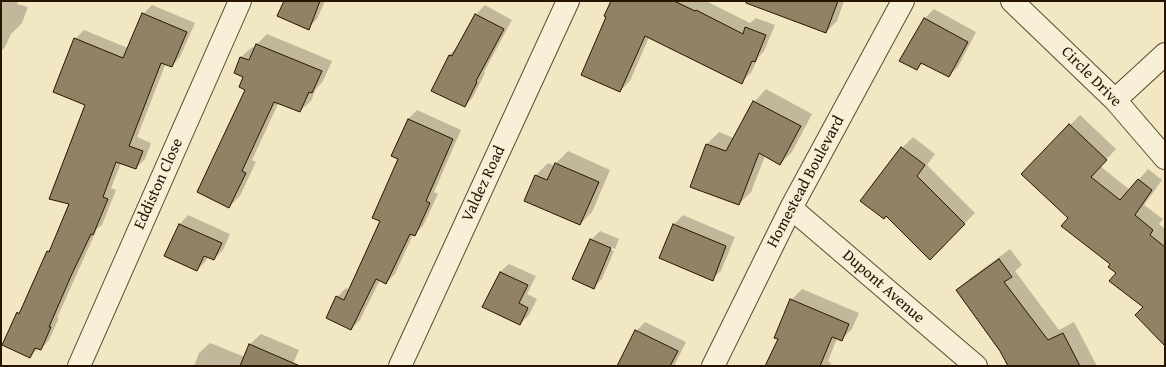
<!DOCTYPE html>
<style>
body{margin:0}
#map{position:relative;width:1166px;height:367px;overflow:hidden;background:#f2e7c3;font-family:"Gentium Book Plus",serif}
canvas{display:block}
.frame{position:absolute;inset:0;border:2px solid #271500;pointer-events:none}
</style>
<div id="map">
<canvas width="1166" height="367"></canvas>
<div class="frame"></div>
</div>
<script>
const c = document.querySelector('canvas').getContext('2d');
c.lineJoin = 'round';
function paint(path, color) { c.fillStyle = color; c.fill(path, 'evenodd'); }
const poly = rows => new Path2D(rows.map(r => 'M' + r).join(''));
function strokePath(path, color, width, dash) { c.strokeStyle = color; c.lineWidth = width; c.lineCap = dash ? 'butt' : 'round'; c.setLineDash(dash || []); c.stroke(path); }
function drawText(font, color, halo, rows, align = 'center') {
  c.font = font + ' "Gentium Book Plus",serif'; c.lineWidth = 3; c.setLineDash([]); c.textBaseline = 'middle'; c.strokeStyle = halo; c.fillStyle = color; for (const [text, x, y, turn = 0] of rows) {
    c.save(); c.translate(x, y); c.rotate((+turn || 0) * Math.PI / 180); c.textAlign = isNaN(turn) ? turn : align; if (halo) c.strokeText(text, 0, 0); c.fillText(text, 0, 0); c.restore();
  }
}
paint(poly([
 [1,1,18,1,17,4,28,7,22,23,11,34,5,47,1,51],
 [285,1,325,1,317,19,308,28],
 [612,1,706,1,750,23,756,18,775,25,764,51,758,58,751,73,741,82,649,37,630,81,620,91,607,16],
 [775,1,844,1,837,21,826,32],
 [152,5,195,23,180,57,172,66,166,63,137,137,151,143,145,159,136,168,121,163,111,188,116,190,102,225,97,229,57,318,59,318,49,340,41,349,38,348,30,357,18,313,23,307,48,251,52,247,70,203,86,104,75,39,84,30,128,48,143,14],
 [485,5,512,20,484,72,485,73,473,97,465,106,449,55,459,46,476,14],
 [934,9,976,32,958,67,949,76,923,63,916,69,901,60,925,18],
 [267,34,332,61,323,81,316,89,311,101,300,111,279,102,252,160,256,162,240,196,229,207,246,89,241,57,252,47,255,48,256,45],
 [766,89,812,114,792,152,780,164,765,156,751,192,739,204,691,186,707,144,719,132,734,138,754,102],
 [417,110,461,130,434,192,438,194,423,226,414,235,413,235,395,274,386,283,380,280,360,320,351,329,337,297,346,288,350,290,382,221,399,159,408,119],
 [1080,115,1116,149,1100,166,1130,190,1148,169,1162,180,1144,205,1163,219,1159,224,1165,229,1165,331,1144,307,1111,264,1069,218,1070,125],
 [913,137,935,154,927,165,975,213,930,258,886,215,861,201,902,148],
 [568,151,610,170,592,212,580,224,525,200,536,175,548,163,555,166,556,163],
 [188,215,230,234,223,250,214,259,208,256,206,261,197,270,165,256,180,224],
 [683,215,735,237,721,271,712,279,660,258,674,224],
 [600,231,619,239,615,249,593,240,593,242,614,251,602,279,593,288,591,240],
 [1010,249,1022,265,1015,271,1059,330,1074,322,1097,366,1009,366,1001,350,958,290,969,279],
 [509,264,536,276,527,294,537,299,529,315,520,324,500,272],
 [802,289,859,313,852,329,842,339,837,338,828,361,831,363,830,366,767,366,780,339,791,300],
 [645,322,686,342,674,366,618,366,636,331],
 [261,334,299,350,292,366,194,366,199,353,210,343,245,357,250,344]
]), '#0003');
const building = poly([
 [284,1,320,1,309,30,277,16,284,1],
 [611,1,674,1,695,11,696,10,743,34,745,27,766,35,755,62,752,61,742,84,645,36,620,92,581,75,606,17,604,16,611,1],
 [746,1,838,1,826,33,746,3,746,1],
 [142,13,187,32,172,67,161,63,129,146,143,151,136,169,116,162,103,197,108,199,93,235,91,234,71,276,49,327,51,327,41,350,35,348,30,358,2,345,17,312,19,314,47,251,49,252,69,204,49,199,85,105,53,92,74,38,123,58,142,13],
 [475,14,504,29,476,81,477,82,465,107,431,91,449,55,452,56,475,14],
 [924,18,968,42,949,77,921,63,917,70,899,61,924,18],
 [256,44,322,71,312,93,309,92,300,112,274,102,242,171,246,173,229,208,197,192,245,90,239,87,243,77,234,73,240,57,249,60,256,44],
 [753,101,801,126,780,165,759,153,739,205,690,187,706,144,726,151,753,101],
 [408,119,453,139,426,201,430,203,415,236,410,234,386,284,376,279,351,330,326,318,336,296,344,300,380,221,372,218,398,159,391,156,408,119],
 [1069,124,1107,160,1091,177,1120,200,1138,179,1152,190,1135,215,1153,230,1150,235,1165,247,1165,346,1135,315,1143,307,1109,281,1116,273,1108,267,1110,264,1061,226,1068,218,1021,174,1069,124],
 [901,147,925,165,917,176,965,224,930,260,886,216,884,219,860,201,901,147],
 [555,163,599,182,580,225,524,201,535,175,547,180,555,163],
 [179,224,222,243,214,260,204,256,197,271,164,256,179,224],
 [673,224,726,246,713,281,659,258,673,224],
 [590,239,611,248,594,289,572,279,590,239],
 [999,259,1012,277,1004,282,1048,340,1063,333,1080,366,1008,366,1000,351,956,290,999,259],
 [500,272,528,285,519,303,528,308,520,325,482,307,500,272],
 [790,299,849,324,842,341,832,337,820,366,765,366,778,339,774,338,790,299],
 [635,330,678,351,670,366,617,366,635,330],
 [249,344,300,366,240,366,249,344]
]);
paint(building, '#918265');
strokePath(building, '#271500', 1);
const minor = poly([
 [1012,1,1115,100,1165,158],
 [1115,100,1165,54],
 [791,208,976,366],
 [79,366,240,1],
 [400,366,568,1],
 [713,366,791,208,903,1]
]);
strokePath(minor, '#5a4a31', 24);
strokePath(minor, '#f7efd8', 22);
drawText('16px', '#271500', '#f7efd8', [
 ["Circle Drive",1091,77,45],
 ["Homestead Boulevard",806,182,-62],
 ["Eddiston Close",159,184,-66],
 ["Valdez Road",484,184,-65],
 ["Dupont Avenue",883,287,41]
]);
</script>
